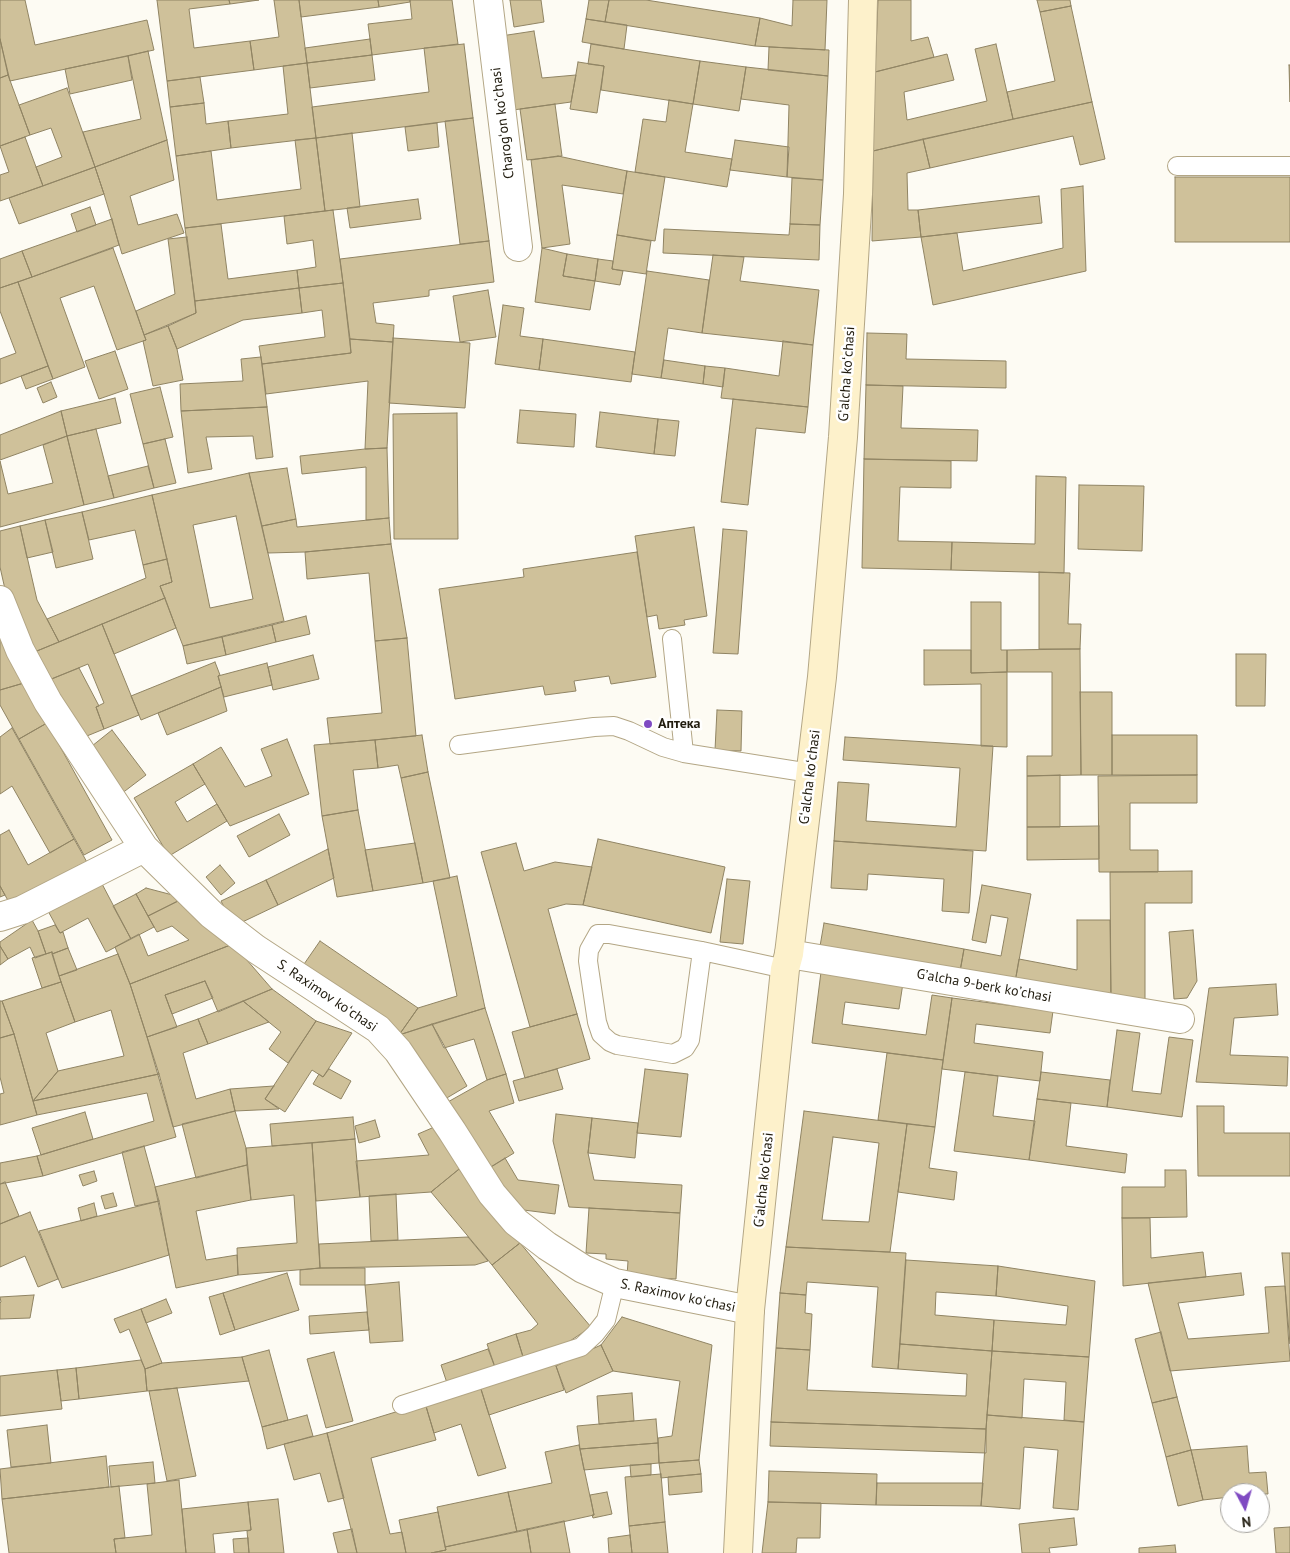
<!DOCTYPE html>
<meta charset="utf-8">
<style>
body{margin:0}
#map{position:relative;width:1290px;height:1553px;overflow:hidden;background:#fdfbf3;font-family:"PT Sans",sans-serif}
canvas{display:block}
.north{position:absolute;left:1220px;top:1483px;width:50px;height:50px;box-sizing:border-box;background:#fff;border:1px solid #a6a49f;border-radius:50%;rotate:174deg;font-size:14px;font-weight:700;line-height:20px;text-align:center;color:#211c0f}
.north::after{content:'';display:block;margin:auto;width:18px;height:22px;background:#7f4ac2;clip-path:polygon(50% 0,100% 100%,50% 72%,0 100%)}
</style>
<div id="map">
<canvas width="1290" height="1553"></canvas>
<div class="north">N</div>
</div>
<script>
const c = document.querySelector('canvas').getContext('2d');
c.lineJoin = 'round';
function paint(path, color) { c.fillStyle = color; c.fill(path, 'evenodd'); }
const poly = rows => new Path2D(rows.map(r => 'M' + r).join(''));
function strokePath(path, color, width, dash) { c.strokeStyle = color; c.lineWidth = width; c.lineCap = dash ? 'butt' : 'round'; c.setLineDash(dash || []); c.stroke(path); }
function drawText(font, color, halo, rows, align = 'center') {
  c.font = font + ' "PT Sans",sans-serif'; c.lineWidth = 5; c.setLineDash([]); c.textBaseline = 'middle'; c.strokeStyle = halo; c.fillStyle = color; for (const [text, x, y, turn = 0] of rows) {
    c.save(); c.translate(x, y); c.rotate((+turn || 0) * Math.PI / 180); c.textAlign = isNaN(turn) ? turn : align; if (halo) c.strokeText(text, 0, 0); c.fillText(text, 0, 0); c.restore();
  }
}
const building = poly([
 [0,0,25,0,35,45,147,20,154,50,10,81,0,39,0,0],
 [157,0,229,0,230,4,189,9,194,48,250,41,254,70,167,81,157,0],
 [229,0,259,0,230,4,229,0],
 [274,0,299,0,307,63,254,70,250,41,279,37,274,0],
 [299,0,378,0,379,7,301,17,299,0],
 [378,0,410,0,410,2,379,7,378,0],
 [410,0,452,0,458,44,372,55,368,24,412,19,410,0],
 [510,0,541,0,544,22,514,27,510,0],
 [589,0,609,0,605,22,586,19,589,0],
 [609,0,646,0,760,18,755,46,605,22,609,0],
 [793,0,827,0,825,50,755,46,760,18,792,26,793,0],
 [878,0,911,0,911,41,928,37,934,57,875,72,878,0],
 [1037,0,1070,0,1071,6,1040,12,1037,0],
 [1071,6,1092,102,1013,119,1007,92,1055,81,1040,12,1071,6],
 [586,19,627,25,624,49,582,42,586,19],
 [534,31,542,78,576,75,571,102,513,110,501,36,534,31],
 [0,39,8,75,0,78,0,39],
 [370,39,372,55,307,63,305,48,370,39],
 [464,44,473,118,316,138,312,107,429,92,424,48,464,44],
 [591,44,700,61,693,104,601,90,604,66,588,64,591,44],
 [996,44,1013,119,873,151,875,72,947,54,954,80,904,92,907,120,987,101,975,49,996,44],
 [769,47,829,50,828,76,768,70,769,47],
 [148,51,167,140,95,167,83,132,141,119,128,56,148,51],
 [372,55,375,80,310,88,307,63,372,55],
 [128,56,132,80,70,94,65,69,128,56],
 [700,61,746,67,739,111,693,104,700,61],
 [578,62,604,66,597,113,570,109,578,62],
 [307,63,316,138,231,148,228,121,288,114,283,66,307,63],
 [1289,65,1290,65,1290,102,1289,65],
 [746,67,828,76,823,180,787,177,789,105,741,99,746,67],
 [8,75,30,135,0,146,0,78,8,75],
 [200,77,204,103,170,107,167,81,200,77],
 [67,88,95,167,43,186,36,167,62,157,51,128,30,135,19,105,67,88],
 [669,100,693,104,685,152,732,159,727,187,635,172,643,119,666,122,669,100],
 [1092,102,1105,159,1080,165,1073,136,930,168,923,139,1092,102],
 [204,103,206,124,228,121,231,148,176,156,170,107,204,103],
 [555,104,562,156,527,160,520,109,555,104],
 [473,118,489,241,460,244,445,121,473,118],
 [437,123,439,147,408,151,405,127,437,123],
 [352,133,360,207,325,211,316,138,352,133],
 [25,137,43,186,0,201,0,175,9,172,0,146,25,137],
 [316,138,325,211,185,228,176,156,211,151,217,200,301,189,295,140,316,138],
 [923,139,930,168,907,173,908,210,918,210,921,237,872,241,873,151,923,139],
 [167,140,174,180,130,196,138,225,177,214,184,233,122,254,104,194,95,167,167,140],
 [735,140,789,147,787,177,730,170,735,140],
 [558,156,627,171,623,194,562,185,570,244,542,248,531,160,558,156],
 [95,167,104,194,19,224,9,198,95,167],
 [627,171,665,177,655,241,617,235,627,171],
 [1175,177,1290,177,1290,242,1175,242,1175,177],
 [792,178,823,180,820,225,790,224,792,178],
 [1083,186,1086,271,933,305,921,237,957,233,963,271,1063,248,1061,189,1083,186],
 [1039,196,1042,223,921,237,918,210,1039,196],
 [418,199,421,219,350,228,347,208,418,199],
 [90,207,96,225,77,232,71,214,90,207],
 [333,210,343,283,299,288,297,270,316,267,313,240,287,244,284,216,333,210],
 [112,219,119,245,32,277,22,251,112,219],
 [221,224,228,279,297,270,299,288,195,301,185,228,221,224],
 [790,224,820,225,819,260,663,253,664,229,789,235,790,224],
 [617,235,651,241,646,274,612,269,617,235],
 [187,237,196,313,144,335,136,311,175,294,168,239,187,237],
 [489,241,494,282,429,290,429,296,373,303,376,323,394,325,393,342,350,339,340,259,489,241],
 [113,248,146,340,117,350,94,286,60,298,85,367,53,379,18,282,113,248],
 [542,248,567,254,563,276,595,281,590,310,535,302,542,248],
 [22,251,32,277,0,288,0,259,22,251],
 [567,254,598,259,595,281,563,276,567,254],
 [713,255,744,257,740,281,819,290,813,345,702,333,713,255],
 [598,259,613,261,612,269,623,271,620,285,595,281,598,259],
 [647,271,709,280,702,333,668,328,661,378,632,374,647,271],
 [18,282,48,366,0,384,0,359,16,353,0,311,0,288,18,282],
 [343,283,351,353,262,364,259,346,325,337,322,310,302,313,299,288,343,283],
 [299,288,302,313,243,320,177,349,168,326,196,313,195,301,299,288],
 [488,290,496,337,460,342,453,296,488,290],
 [503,305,524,308,520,336,543,339,539,370,495,364,503,305],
 [168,326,177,349,183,380,153,386,143,341,146,340,144,335,168,326],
 [867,333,907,334,906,359,1006,361,1006,388,866,385,867,333],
 [393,338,470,343,465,408,389,403,393,338],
 [350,339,393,342,387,448,365,449,368,381,266,394,262,364,351,353,350,339],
 [543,339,635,352,631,382,539,370,543,339],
 [783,341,813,345,808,407,721,398,725,368,779,376,783,341],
 [115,351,128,389,99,399,85,361,115,351],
 [261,357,267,407,181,411,180,384,243,381,241,359,261,357],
 [664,360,705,366,703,384,661,378,664,360],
 [48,366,53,379,26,389,21,376,48,366],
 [705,366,725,368,723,387,703,384,705,366],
 [51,382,57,397,43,403,37,388,51,382],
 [866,385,903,386,901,428,978,430,977,461,864,459,866,385],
 [160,387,173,437,143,444,130,394,160,387],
 [115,398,121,423,67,436,61,411,115,398],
 [733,399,808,407,805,433,756,428,748,505,721,502,733,399],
 [267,407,273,457,256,459,253,436,206,437,212,469,188,473,181,411,267,407],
 [520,410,576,414,574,447,517,443,520,410],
 [61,411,67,436,0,460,0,435,61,411],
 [600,412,658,419,654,454,596,447,600,412],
 [457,413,458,539,394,539,393,414,457,413],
 [658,419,679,421,675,456,654,454,658,419],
 [96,429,114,498,84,505,67,436,96,429],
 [67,436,84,505,0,527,0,461,8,494,53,483,43,445,67,436],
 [165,439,176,483,154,488,143,444,165,439],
 [387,448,389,518,366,520,366,467,302,474,300,456,365,449,387,448],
 [864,459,951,461,951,488,900,487,898,541,952,542,951,570,862,568,864,459],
 [148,466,154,488,114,498,108,476,148,466],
 [287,468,296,519,262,526,249,473,287,468],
 [249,473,284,621,183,646,160,586,172,582,152,495,249,473],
 [236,516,253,599,210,608,193,525,236,516],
 [1036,476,1066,477,1064,573,951,570,952,542,1035,544,1036,476],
 [1079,485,1144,486,1142,551,1078,549,1079,485],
 [152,495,167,559,143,565,135,530,89,540,82,512,152,495],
 [82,512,93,559,56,568,45,520,82,512],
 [389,518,391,544,305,552,268,553,262,526,296,519,297,527,389,518],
 [45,520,53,552,27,558,20,526,45,520],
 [20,526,37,600,59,642,32,653,9,607,0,567,0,531,20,526],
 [694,527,707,616,684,620,685,625,659,629,657,615,647,617,635,536,694,527],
 [723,529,747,531,738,654,713,653,723,529],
 [391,544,407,638,375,641,369,573,307,579,305,552,391,544],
 [637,552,656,677,611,684,609,676,574,681,576,691,545,695,543,686,455,699,439,589,524,577,523,569,637,552],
 [167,559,172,582,160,586,165,598,59,642,47,619,146,578,143,565,167,559],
 [1039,572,1070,573,1068,624,1081,624,1080,649,1039,649,1039,572],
 [165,598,176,628,114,654,102,624,165,598],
 [971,602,1001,602,1001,650,1007,650,1007,672,971,673,971,602],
 [0,615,24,683,0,690,0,615],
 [306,616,310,634,276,642,272,625,306,616],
 [102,624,139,715,104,729,96,707,104,703,88,664,44,682,32,653,102,624],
 [272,625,276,642,226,655,222,637,272,625],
 [222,637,226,655,187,664,183,646,222,637],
 [407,638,416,736,330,744,327,718,382,713,375,641,407,638],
 [1080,649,1081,775,1027,776,1027,756,1052,756,1052,672,1007,672,1007,650,1080,649],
 [924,650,971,650,971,673,1007,672,1007,747,981,746,981,684,924,685,924,650],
 [1236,654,1266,654,1265,706,1236,706,1236,654],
 [313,655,319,679,273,690,268,667,313,655],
 [215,662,220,675,218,676,221,687,141,720,131,696,215,662],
 [267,663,272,685,224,697,218,676,267,663],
 [79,668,99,706,96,707,104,729,82,738,44,682,79,668],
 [24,683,47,723,19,739,0,705,0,690,24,683],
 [221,687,227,711,167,735,158,713,221,687],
 [1080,692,1112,692,1112,775,1081,775,1080,692],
 [717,710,742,711,741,751,715,750,717,710],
 [47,723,112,840,84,855,19,739,47,723],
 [12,728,74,839,50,853,12,786,0,794,0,737,12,728],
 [112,730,146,775,121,794,87,750,112,730],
 [422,735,428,772,401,778,398,765,378,768,375,740,422,735],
 [1112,735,1197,735,1197,775,1112,775,1112,735],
 [845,737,993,746,986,851,834,841,838,782,869,784,866,821,956,827,960,768,843,760,845,737],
 [287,739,309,794,230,826,193,764,221,747,245,787,272,776,261,749,287,739],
 [375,740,378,768,353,770,358,810,322,816,314,745,375,740],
 [193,764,205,784,175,802,187,822,217,804,227,821,169,856,134,798,193,764],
 [428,772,450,878,423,883,401,778,428,772],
 [1060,775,1060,827,1027,827,1027,776,1060,775],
 [1197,775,1197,803,1130,803,1130,850,1158,850,1158,872,1099,872,1098,776,1197,775],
 [358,810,373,891,337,897,322,816,358,810],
 [279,814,290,835,249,857,237,836,279,814],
 [1099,826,1099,859,1027,860,1027,827,1099,826],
 [9,830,28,865,74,839,88,864,11,906,0,886,0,835,9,830],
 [598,839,725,867,711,933,583,905,598,839],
 [834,841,973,851,969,913,942,911,944,879,868,874,867,890,831,888,834,841],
 [415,843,423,883,373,891,365,850,415,843],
 [516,843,524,871,555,862,592,867,583,905,566,904,548,909,577,1014,530,1027,481,852,516,843],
 [328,849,334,878,278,905,266,880,328,849],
 [220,865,235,883,221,895,206,877,220,865],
 [1192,871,1192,903,1145,903,1145,1002,1111,1002,1110,872,1192,871],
 [457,876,485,1008,399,1035,418,1008,457,996,433,881,457,876],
 [727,879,750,881,743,944,720,942,727,879],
 [266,880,278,905,234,926,221,901,266,880],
 [101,882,131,939,106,952,88,918,60,933,48,911,101,882],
 [982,885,1031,894,1014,988,959,977,964,949,1001,956,1008,918,991,915,986,943,972,940,982,885],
 [0,886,5,895,0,897,0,886],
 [146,888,184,898,148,916,136,894,146,888],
 [136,894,154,927,131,939,113,906,136,894],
 [184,898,233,944,130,984,115,947,139,934,148,956,189,940,172,926,157,932,148,916,184,898],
 [32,920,38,931,46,954,35,958,30,947,8,959,0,946,0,942,32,920],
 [1077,920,1110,920,1111,1002,1014,988,1019,959,1077,970,1077,920],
 [824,923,964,949,959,977,819,952,824,923],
 [55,925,60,933,63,932,68,948,52,954,52,952,46,954,38,931,55,925],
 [1193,930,1197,981,1187,998,1174,999,1169,932,1193,930],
 [320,941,418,1008,399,1035,302,967,320,941],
 [233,944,272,989,218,1012,205,981,165,995,177,1027,147,1037,130,984,233,944],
 [0,946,8,959,0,965,0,946],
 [68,948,77,970,59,976,52,954,68,948],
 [52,952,61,982,42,988,32,958,52,952],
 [118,954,130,984,159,1074,33,1101,58,1071,124,1056,111,1010,75,1022,59,976,118,954],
 [821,972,903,983,899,1009,845,1002,842,1024,926,1035,932,995,952,998,943,1060,812,1043,821,972],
 [205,981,213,998,172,1014,165,995,205,981],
 [61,982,75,1022,46,1033,58,1071,33,1101,14,1034,2,1001,61,982],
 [1276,984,1278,1015,1234,1018,1230,1055,1288,1057,1287,1086,1196,1082,1209,988,1276,984],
 [272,989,316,1021,288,1063,269,1049,281,1032,243,1001,272,989],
 [952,998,1053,1011,1050,1033,976,1024,974,1043,1043,1052,1040,1081,942,1069,952,998],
 [0,1001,2,1001,14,1034,0,1038,0,1001],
 [243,1001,269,1022,208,1044,198,1019,243,1001],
 [485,1008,506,1074,487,1080,474,1039,444,1048,432,1024,485,1008],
 [577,1014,590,1059,525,1078,512,1032,577,1014],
 [198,1019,208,1044,183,1053,196,1099,230,1089,235,1111,173,1127,147,1037,198,1019],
 [316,1021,352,1033,323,1077,312,1070,285,1112,265,1099,316,1021],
 [432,1024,467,1086,440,1102,399,1035,432,1024],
 [1117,1030,1140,1033,1132,1091,1161,1094,1169,1037,1193,1040,1182,1117,1107,1107,1117,1030],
 [14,1034,37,1115,0,1125,0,1094,4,1093,0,1077,0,1038,14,1034],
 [887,1053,943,1060,935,1127,878,1120,887,1053],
 [329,1069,351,1081,341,1099,313,1084,319,1074,323,1077,329,1069],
 [557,1069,563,1089,519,1101,513,1081,557,1069],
 [645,1069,688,1074,681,1137,637,1133,645,1069],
 [965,1072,998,1076,993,1116,1035,1121,1029,1160,954,1151,965,1072],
 [1041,1072,1110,1080,1107,1107,1037,1099,1041,1072],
 [159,1074,176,1137,43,1176,37,1156,154,1121,147,1093,37,1115,33,1101,159,1074],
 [506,1074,514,1103,489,1111,514,1153,486,1170,446,1103,487,1080,506,1074],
 [274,1086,265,1099,279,1109,235,1111,230,1089,274,1086],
 [1037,1099,1071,1103,1066,1146,1127,1154,1125,1173,1029,1160,1037,1099],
 [1197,1106,1224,1106,1224,1133,1290,1133,1290,1176,1198,1176,1197,1106],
 [235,1111,246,1148,247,1165,196,1178,182,1124,235,1111],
 [804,1111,907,1124,890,1252,786,1247,804,1111],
 [833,1137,879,1143,869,1222,822,1220,833,1137],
 [85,1112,93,1139,41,1155,32,1128,85,1112],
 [556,1114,592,1118,588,1153,594,1180,682,1185,680,1213,569,1207,553,1141,556,1114],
 [353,1117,355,1139,272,1146,270,1124,353,1117],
 [592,1118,638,1123,635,1158,588,1153,592,1118],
 [375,1120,380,1137,359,1143,355,1126,375,1120],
 [907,1124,935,1127,929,1168,957,1172,954,1200,898,1192,907,1124],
 [439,1125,463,1166,431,1192,360,1197,356,1161,429,1155,418,1134,439,1125],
 [355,1139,360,1197,316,1201,312,1143,355,1139],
 [312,1143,320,1268,238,1275,237,1248,297,1243,294,1195,251,1200,246,1148,312,1143],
 [144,1146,159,1201,135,1206,122,1152,144,1146],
 [37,1156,43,1176,0,1184,0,1163,37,1156],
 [505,1158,518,1180,559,1185,555,1214,508,1208,486,1170,505,1158],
 [247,1165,251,1200,196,1211,206,1260,237,1255,238,1275,176,1288,155,1187,247,1165],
 [459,1169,520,1243,492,1265,431,1192,459,1169],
 [1165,1170,1186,1170,1187,1217,1122,1218,1122,1187,1165,1187,1165,1170],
 [94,1171,97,1181,83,1186,79,1175,94,1171],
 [5,1182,19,1216,0,1224,0,1184,5,1182],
 [113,1193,117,1206,105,1209,101,1196,113,1193],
 [396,1194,398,1240,371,1241,369,1196,396,1194],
 [159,1201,169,1255,62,1288,39,1231,159,1201],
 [94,1203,97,1216,81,1221,78,1208,94,1203],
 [589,1208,680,1213,676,1279,627,1276,628,1261,606,1259,606,1254,586,1253,589,1208],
 [30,1212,58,1279,38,1287,25,1256,0,1267,0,1224,30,1212],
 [1122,1218,1150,1218,1151,1258,1203,1252,1206,1277,1123,1286,1122,1218],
 [468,1237,488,1261,475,1265,320,1268,319,1244,468,1237],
 [520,1243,591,1327,552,1353,524,1360,516,1334,531,1330,538,1324,492,1265,520,1243],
 [786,1247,906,1253,898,1369,872,1367,878,1287,807,1282,806,1295,780,1293,786,1247],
 [1282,1253,1290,1253,1290,1344,1285,1286,1282,1253],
 [906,1260,998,1266,996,1296,936,1292,935,1315,994,1320,992,1351,900,1344,906,1260],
 [998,1266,1095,1281,1089,1357,992,1351,994,1320,1066,1325,1068,1306,996,1296,998,1266],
 [320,1268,365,1268,365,1285,300,1285,300,1270,320,1268],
 [287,1273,299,1310,235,1330,223,1293,287,1273],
 [1241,1273,1244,1295,1178,1303,1188,1339,1269,1333,1265,1287,1285,1286,1290,1361,1170,1371,1148,1283,1241,1273],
 [399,1282,403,1341,370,1343,365,1285,399,1282],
 [223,1293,235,1330,220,1335,209,1297,223,1293],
 [780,1293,806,1295,805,1313,812,1314,810,1350,776,1348,780,1293],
 [34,1295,30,1318,0,1319,0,1303,1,1302,0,1297,34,1295],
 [166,1299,172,1313,146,1323,141,1309,166,1299],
 [141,1309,162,1363,145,1369,129,1329,120,1333,114,1319,141,1309],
 [367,1312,369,1330,310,1334,309,1316,367,1312],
 [622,1317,712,1345,699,1460,659,1463,658,1438,672,1436,680,1381,613,1371,601,1345,622,1317],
 [1161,1332,1177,1397,1152,1403,1135,1339,1161,1332],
 [516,1334,524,1360,496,1370,487,1344,516,1334],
 [900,1344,992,1351,986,1429,771,1422,776,1348,810,1350,807,1390,966,1396,967,1374,898,1369,900,1344],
 [601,1345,613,1371,566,1393,556,1366,601,1345],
 [488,1349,496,1370,448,1386,441,1365,488,1349],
 [269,1350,288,1420,262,1427,242,1357,269,1350],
 [992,1351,1089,1357,1084,1422,1064,1420,1066,1382,1024,1379,1022,1418,987,1415,992,1351],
 [334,1352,353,1421,326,1428,307,1359,334,1352],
 [242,1357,249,1381,147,1391,145,1369,162,1363,242,1357],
 [141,1360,145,1369,147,1391,79,1399,76,1368,141,1360],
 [554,1360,564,1390,489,1415,480,1386,554,1360],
 [76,1368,79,1399,61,1401,57,1370,76,1368],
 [57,1370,62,1409,0,1416,0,1376,57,1370],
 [480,1386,506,1468,478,1476,461,1424,434,1433,425,1403,480,1386],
 [177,1388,196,1476,167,1481,149,1391,177,1388],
 [632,1393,634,1421,599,1424,597,1396,632,1393],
 [1177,1397,1191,1450,1166,1457,1152,1403,1177,1397],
 [425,1403,436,1440,371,1458,390,1534,402,1532,406,1553,357,1553,327,1433,425,1403],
 [307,1415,313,1436,267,1449,262,1427,307,1415],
 [987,1415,1084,1422,1078,1510,1053,1508,1058,1450,1024,1447,1020,1509,981,1506,987,1415],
 [656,1419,658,1443,580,1449,577,1426,656,1419],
 [771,1422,986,1429,986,1453,770,1446,771,1422],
 [47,1425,51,1463,11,1467,7,1430,47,1425],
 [327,1433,344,1498,328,1502,320,1473,294,1480,284,1444,327,1433],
 [658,1443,659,1463,584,1470,580,1449,658,1443],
 [579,1445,594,1515,517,1532,508,1492,552,1483,545,1452,579,1445],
 [1247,1446,1249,1473,1266,1472,1268,1494,1230,1493,1230,1497,1203,1500,1191,1450,1247,1446],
 [1191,1450,1203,1500,1178,1506,1166,1457,1191,1450],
 [106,1456,109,1487,2,1499,0,1469,106,1456],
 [699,1460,701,1474,661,1478,659,1463,699,1460],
 [153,1462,155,1483,111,1487,109,1466,153,1462],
 [651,1464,651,1475,631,1477,630,1465,651,1464],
 [769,1471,877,1474,876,1505,768,1502,769,1471],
 [661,1474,665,1522,629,1526,625,1477,661,1474],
 [701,1474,702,1492,669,1495,668,1477,701,1474],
 [179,1480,186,1553,116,1553,114,1539,152,1535,147,1484,179,1480],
 [877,1483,983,1483,981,1506,876,1505,877,1483],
 [119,1486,125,1538,114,1539,116,1553,9,1553,2,1499,119,1486],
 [508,1492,517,1532,445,1547,437,1507,508,1492],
 [607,1492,612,1514,593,1518,592,1515,594,1515,590,1495,607,1492],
 [278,1499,284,1553,249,1553,247,1531,251,1530,248,1502,278,1499],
 [248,1502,251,1530,213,1534,215,1553,186,1553,182,1509,248,1502],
 [768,1502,821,1503,820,1538,797,1538,796,1553,762,1553,768,1502],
 [438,1512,446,1550,431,1553,406,1553,399,1520,438,1512],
 [1074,1518,1077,1545,1049,1548,1050,1553,1022,1553,1019,1524,1074,1518],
 [564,1521,570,1553,531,1553,527,1529,564,1521],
 [665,1522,668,1553,632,1553,629,1526,665,1522],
 [1290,1527,1290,1553,1276,1553,1274,1528,1290,1527],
 [352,1529,357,1553,338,1553,333,1533,352,1529],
 [527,1529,531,1553,431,1553,446,1550,445,1547,527,1529],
 [630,1535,632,1553,609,1553,608,1538,630,1535],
 [248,1538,249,1553,234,1553,233,1539,248,1538],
 [1175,1545,1176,1553,1139,1553,1139,1548,1175,1545]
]);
paint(building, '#cfc19a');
strokePath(building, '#908463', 1);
const lane = poly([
 [1177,166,1290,166],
 [672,639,684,753],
 [459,745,594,727,614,726,629,731,663,747,684,753,810,773],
 [702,951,690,1040,685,1048,673,1054,617,1045,610,1042,601,1034,597,1022,588,961,589,950,598,934,609,934,702,951,785,969],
 [402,1405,581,1347,595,1334,606,1320,615,1283]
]);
const street = poly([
 [488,0,518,247],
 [0,600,20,650,48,702,144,848,212,915,256,949,378,1029,398,1051,452,1131,492,1194,516,1222,547,1246,583,1269,615,1283,750,1310],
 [0,917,22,910,144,848],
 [789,954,1180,1019]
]);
const secondary = poly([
 [738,1553,750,1310,785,969,789,954,822,677,843,437,858,194,863,0]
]);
strokePath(lane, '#b3a685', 20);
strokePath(street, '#b3a685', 30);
strokePath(secondary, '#b3a685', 30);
strokePath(lane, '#fff', 18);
strokePath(street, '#fff', 28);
strokePath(secondary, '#fdf1cb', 28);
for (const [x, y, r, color] of [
 [648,724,5,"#7f4ac2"]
]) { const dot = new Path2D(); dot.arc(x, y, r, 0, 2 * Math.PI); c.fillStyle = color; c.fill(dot); strokePath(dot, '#fff', 2); }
drawText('14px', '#211c0f', '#fff', [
 ["Charogʻon koʻchasi",503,123,-97],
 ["Gʻalcha koʻchasi",847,374,-86],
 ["Gʻalcha koʻchasi",810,777,-83],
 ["Gʼalcha 9-berk koʼchasi",984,986,10],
 ["S. Raximov koʻchasi",327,996,34],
 ["Gʻalcha koʻchasi",764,1180,-84],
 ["S. Raximov koʻchasi",678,1296,12]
]);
drawText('bold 14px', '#211c0f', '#fff', [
 ["Аптека",658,724]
], 'left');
</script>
